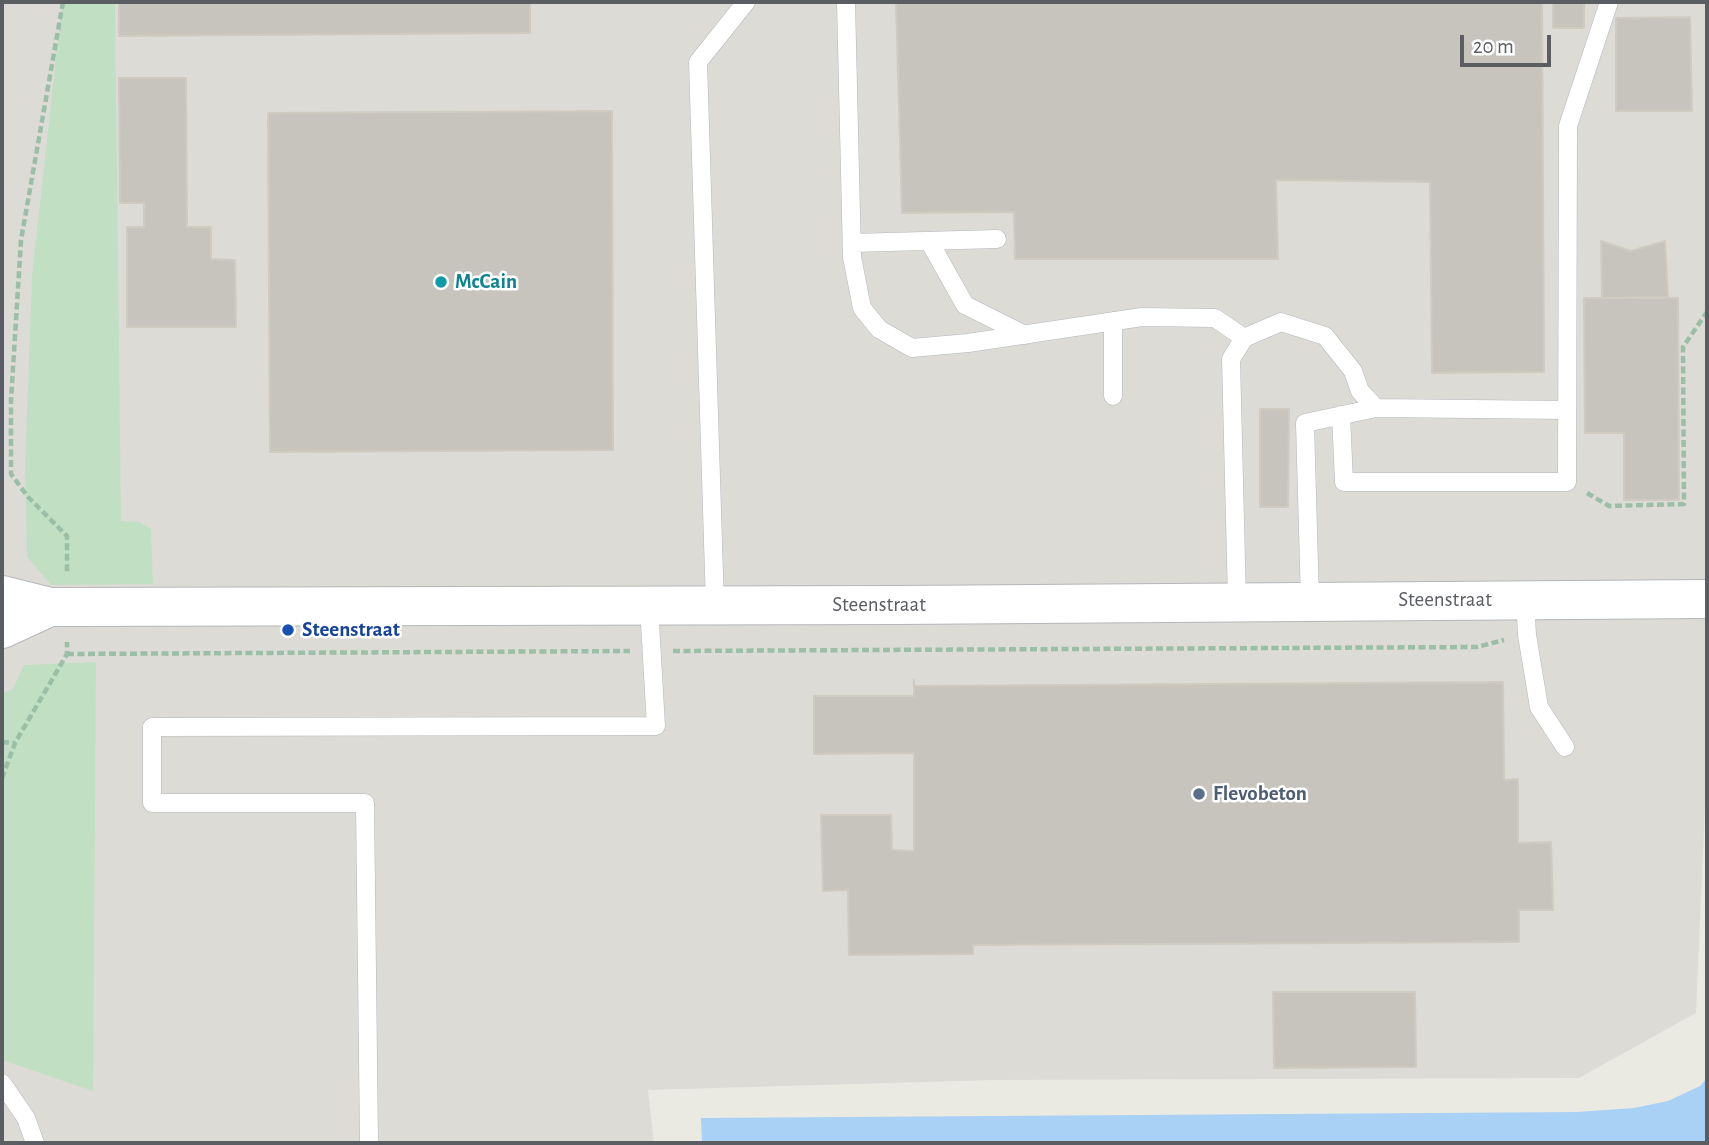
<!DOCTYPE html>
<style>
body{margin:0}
#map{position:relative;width:1709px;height:1145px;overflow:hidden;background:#ebeae2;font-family:"Alegreya Sans",sans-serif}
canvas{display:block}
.frame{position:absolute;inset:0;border:4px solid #5a5d61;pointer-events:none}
.scale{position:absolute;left:1460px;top:35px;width:91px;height:32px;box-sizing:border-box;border:4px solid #5a5d61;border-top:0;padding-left:9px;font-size:21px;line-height:24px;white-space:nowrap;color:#5a5d61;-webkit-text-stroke:5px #fff;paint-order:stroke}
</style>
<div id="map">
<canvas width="1709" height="1145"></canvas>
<div class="frame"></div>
<div class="scale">20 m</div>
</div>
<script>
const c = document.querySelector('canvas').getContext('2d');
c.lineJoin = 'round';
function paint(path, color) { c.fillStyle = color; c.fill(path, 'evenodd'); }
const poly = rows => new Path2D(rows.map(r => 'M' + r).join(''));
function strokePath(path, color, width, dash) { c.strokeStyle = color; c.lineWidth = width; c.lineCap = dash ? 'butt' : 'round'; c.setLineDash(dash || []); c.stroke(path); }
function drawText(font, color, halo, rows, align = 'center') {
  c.font = font + ' "Alegreya Sans",sans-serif'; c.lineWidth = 5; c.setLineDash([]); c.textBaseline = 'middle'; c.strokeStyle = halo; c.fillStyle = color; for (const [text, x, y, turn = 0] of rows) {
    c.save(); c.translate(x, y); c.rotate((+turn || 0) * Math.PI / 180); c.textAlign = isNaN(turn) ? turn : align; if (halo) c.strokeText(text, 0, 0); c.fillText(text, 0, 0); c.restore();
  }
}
paint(poly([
 [2,2,1707,2,1707,760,1696,1013,1579,1078,994,1080,648,1090,654,1143,2,1143]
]), '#dddbd6');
paint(poly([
 [62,2,115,2,121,521,139,522,151,529,153,584,51,585,27,557,25,465,32,277],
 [96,662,93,1091,2,1060,2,693,13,689,24,665]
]), '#c1e0c3');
paint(poly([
 [1707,1078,1707,1143,702,1143,701,1118,1577,1112,1634,1108,1668,1101,1700,1086]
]), '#a9d0f5');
const building = poly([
 [119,2,530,2,530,33,119,36,119,2],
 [896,2,1542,2,1544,372,1432,373,1430,182,1276,180,1278,259,1015,259,1014,212,902,213,896,2],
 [1553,2,1584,2,1584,28,1553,28,1553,2],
 [1690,17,1692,111,1616,111,1616,18,1690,17],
 [119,78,186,78,187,227,211,227,211,259,235,260,236,327,127,327,127,227,144,227,144,203,120,203,119,78],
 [612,111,613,450,270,452,268,113,612,111],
 [1601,241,1631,251,1665,241,1668,297,1602,298,1601,241],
 [1584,298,1678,298,1679,500,1624,500,1624,433,1585,433,1584,298],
 [1260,409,1289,409,1288,507,1260,507,1260,409],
 [914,680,914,686,1503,682,1504,780,1518,779,1518,843,1551,842,1553,910,1519,910,1519,942,973,945,973,954,849,955,848,890,823,891,821,815,891,815,892,850,914,851,914,753,814,754,814,696,914,696,914,680],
 [1273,992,1415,992,1416,1067,1274,1068,1273,992]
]);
paint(building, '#c7c4be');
strokePath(building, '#cfcbc1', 2);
const lane = poly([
 [846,2,852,257,862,308,879,329,912,348,968,343,1142,317,1215,318,1244,338],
 [929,241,965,305,1025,335],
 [852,243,997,239],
 [1113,321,1113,396],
 [1341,415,1344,482,1567,482,1568,126,1609,2],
 [1525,599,1527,635,1539,707,1565,747],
 [1237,601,1231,359,1244,338,1281,322,1325,336,1353,371,1360,391,1376,408,1567,410],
 [1310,601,1305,423,1376,408],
 [715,606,698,62,746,2],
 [2,1083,26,1118,35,1143],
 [369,1143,365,803,152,803,152,727,656,726,649,606]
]);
const secondary = poly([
 [2,595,50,607,899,605,1707,599],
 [2,629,50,607]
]);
strokePath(lane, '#b4b7bb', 19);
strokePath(secondary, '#b4b6bb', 40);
strokePath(poly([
 [63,2,21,240,11,400,11,474,28,497,67,536,67,573],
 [1587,493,1609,506,1684,504,1683,347,1707,312],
 [673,651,1477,647,1504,640],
 [67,654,630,651],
 [2,742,15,743],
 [2,778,15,743,67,654,67,642]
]), '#9abea6', 4.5, [7, 3.5]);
strokePath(lane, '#fff', 18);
strokePath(secondary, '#fff', 38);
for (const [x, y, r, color] of [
 [441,282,7,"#0f9aa8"],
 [288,630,7,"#1a4fb4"],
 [1199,794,7,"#5c6f8a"]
]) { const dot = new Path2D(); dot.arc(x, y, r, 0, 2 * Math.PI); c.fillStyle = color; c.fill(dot); strokePath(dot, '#fff', 2.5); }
drawText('bold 21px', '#0d838f', '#fff', [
 ["McCain",455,282]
], 'left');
drawText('21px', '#5a5d61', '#fff', [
 ["Steenstraat",1445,600],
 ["Steenstraat",879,605]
]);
drawText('bold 21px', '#164399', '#fff', [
 ["Steenstraat",302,630]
], 'left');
drawText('bold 21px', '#4e5e75', '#fff', [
 ["Flevobeton",1213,794]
], 'left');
</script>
